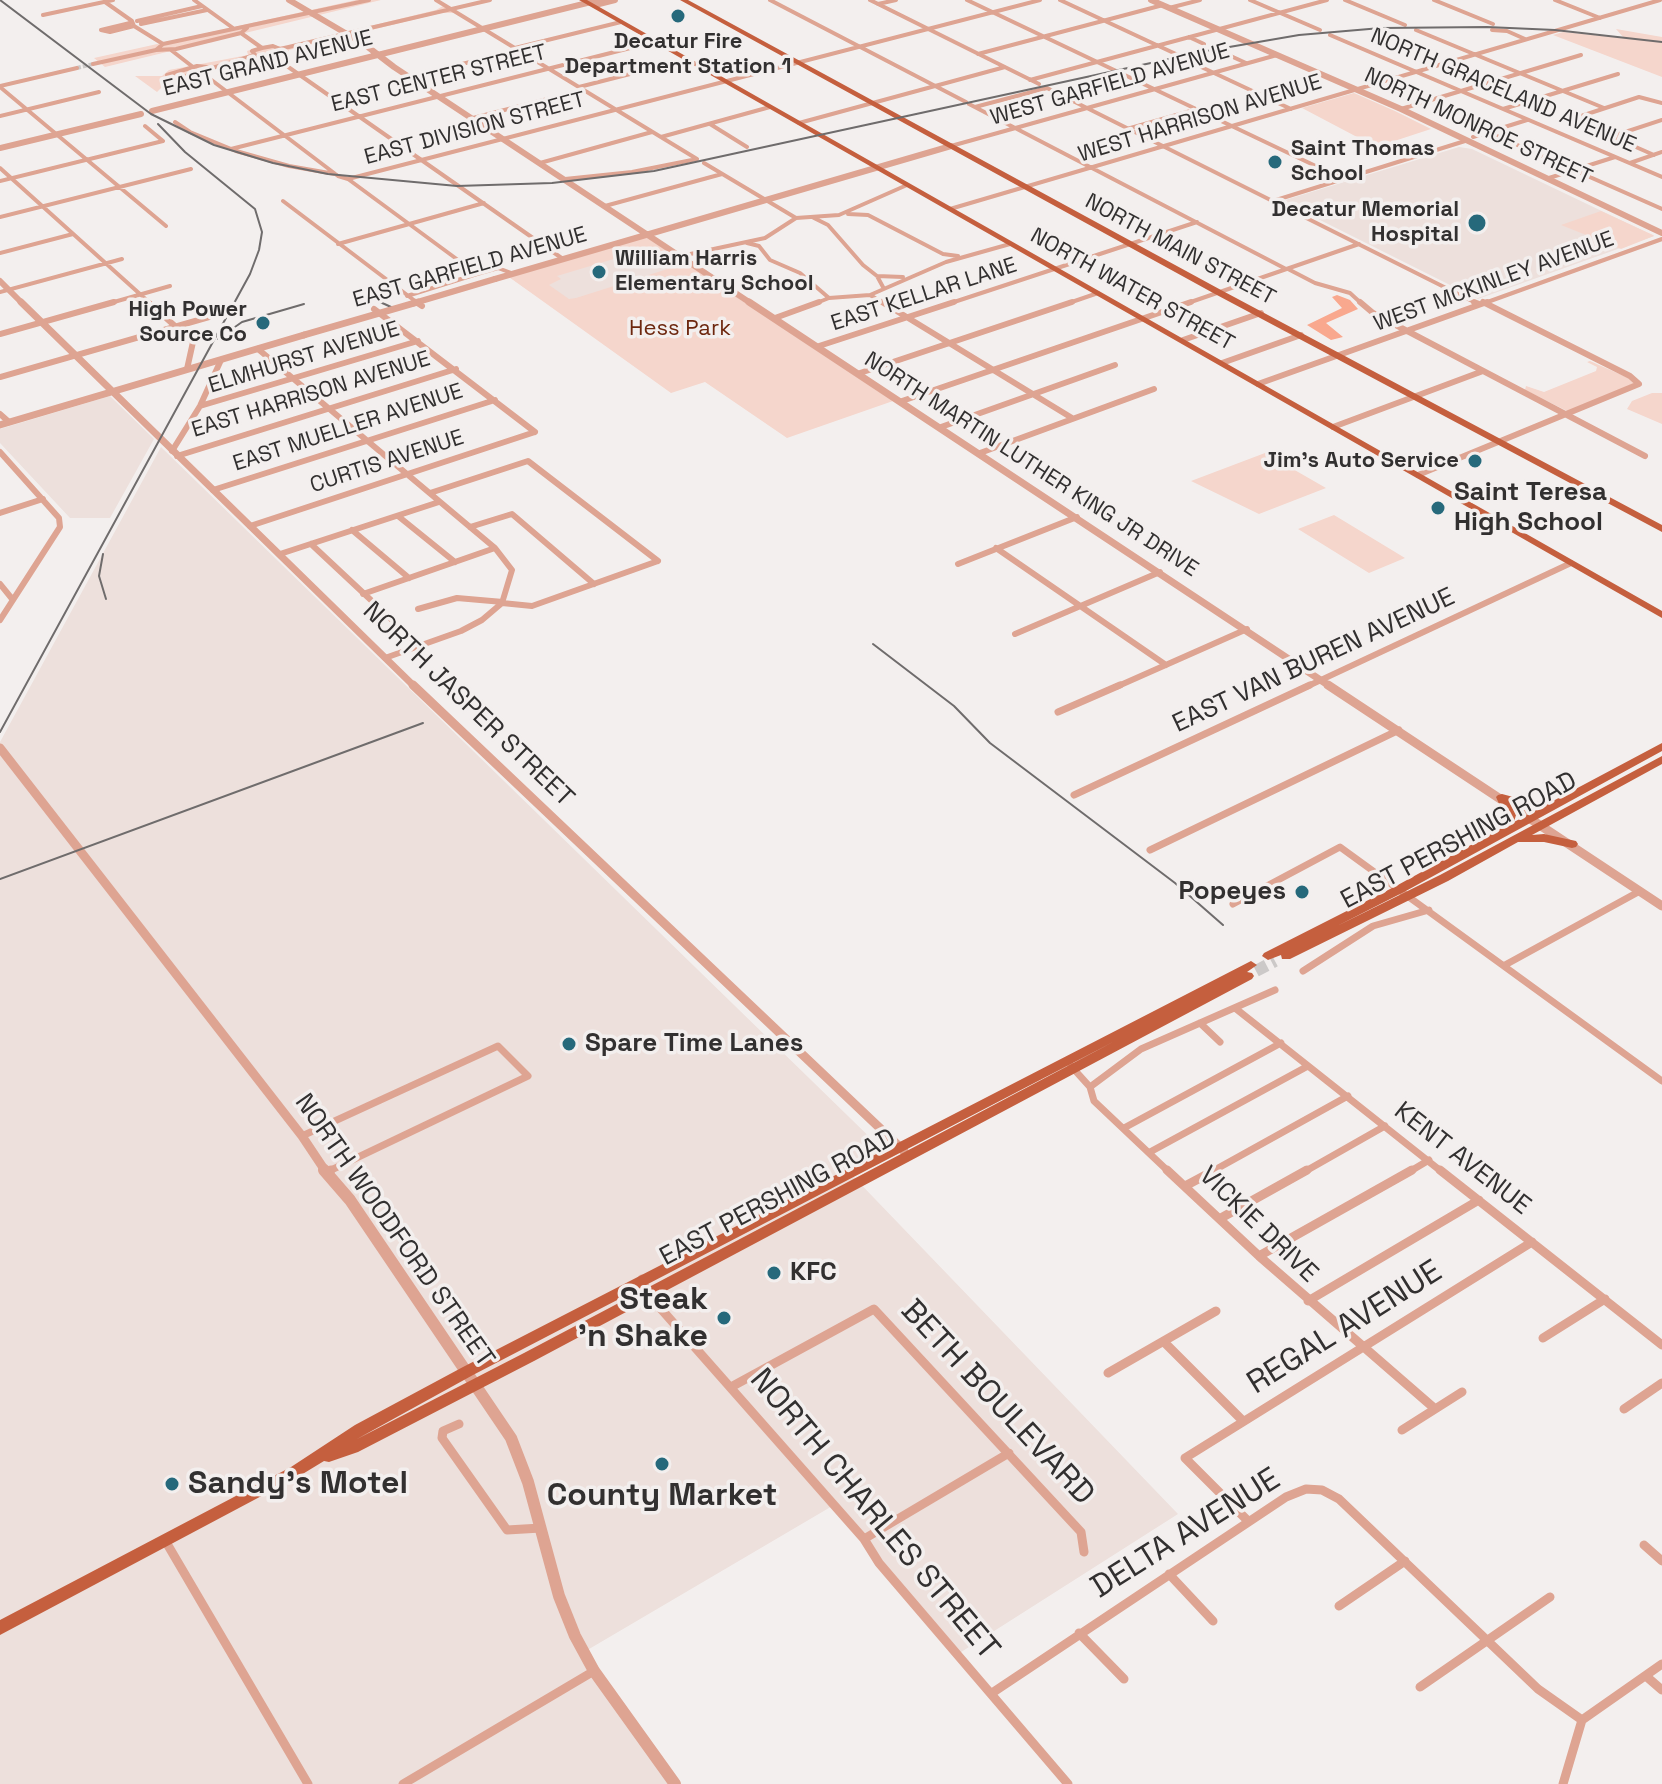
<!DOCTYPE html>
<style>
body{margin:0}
canvas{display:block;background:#f3efee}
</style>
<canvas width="1662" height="1784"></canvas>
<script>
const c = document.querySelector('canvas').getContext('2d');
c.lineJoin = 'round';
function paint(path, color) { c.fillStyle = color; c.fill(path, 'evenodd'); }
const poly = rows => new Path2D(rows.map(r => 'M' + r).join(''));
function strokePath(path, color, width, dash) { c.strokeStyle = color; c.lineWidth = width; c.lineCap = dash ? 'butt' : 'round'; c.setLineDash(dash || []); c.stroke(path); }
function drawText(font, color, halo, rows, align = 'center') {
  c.font = font + ' "Space Grotesk",sans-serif'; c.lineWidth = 7; c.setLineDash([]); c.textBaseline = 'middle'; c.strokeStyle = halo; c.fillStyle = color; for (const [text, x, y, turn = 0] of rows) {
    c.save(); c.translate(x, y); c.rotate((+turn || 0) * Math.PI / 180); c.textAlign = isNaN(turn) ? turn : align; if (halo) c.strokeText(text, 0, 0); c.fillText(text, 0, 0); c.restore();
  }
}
paint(poly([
 [1459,147,1472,149,1654,236,1478,299,1282,201],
 [646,237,688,266,551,306,509,277],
 [110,396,154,439,110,518,70,518,0,443,0,429],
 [161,447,886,1153,850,1173,1178,1514,958,1654,834,1505,584,1652,675,1784,0,1784,0,742]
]), '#ede0dc');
paint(poly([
 [356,0,381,0,105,67,94,58],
 [443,6,456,13,441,13,289,50,289,55,271,60,253,58,213,68,208,73,169,80,157,92,135,76,162,76,169,70,248,55,247,51,256,48,272,45,284,47,436,10],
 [1616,29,1662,37,1662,77,1553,35,1563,32,1624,38],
 [1354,93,1395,111,1431,129,1376,147,1302,108],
 [1601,211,1653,235,1654,236,1621,249,1561,225],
 [646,237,893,401,787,438,705,382,671,393,509,277],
 [649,248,677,266,576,298,569,299,549,285,561,279,557,276,617,258,631,256,630,254],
 [1590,361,1633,380,1634,385,1567,411,1525,390,1526,386,1544,392,1596,371,1597,367,1587,362],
 [1652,393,1662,393,1662,424,1627,409,1632,401],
 [1265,453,1326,488,1259,514,1191,481],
 [1334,515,1405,558,1369,573,1298,529]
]), '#f5d6cc');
paint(poly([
 [1337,295,1350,300,1358,309,1326,323,1343,337,1331,340,1307,325,1342,308,1332,297]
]), '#f9a88e');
strokePath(poly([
 [77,68,93,64]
]), '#ccc9c8', 4, [4, 2]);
strokePath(poly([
 [1256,971,1275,961]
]), '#ccc9c8', 12, [12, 6]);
strokePath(poly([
 [194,0,233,28],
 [436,0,697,159],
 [770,0,966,102],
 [870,0,1039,84],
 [967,0,1343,179],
 [1060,0,1178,55],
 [1250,0,1320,30],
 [1345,0,1405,25],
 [1434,0,1493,24],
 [1555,0,1600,18],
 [105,2,132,21,134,26,163,44],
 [878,4,896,0],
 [1169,8,1200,0],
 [43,15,113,0],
 [137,21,202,6],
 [130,23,101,30,110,32,134,26],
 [141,24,207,10],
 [1416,30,1604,108],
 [1492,30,1507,31,1525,39],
 [241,33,262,48],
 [1330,35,1662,177],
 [1189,37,1204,44],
 [515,48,621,22],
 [156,50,163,44,369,0],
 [171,50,193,67],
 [1222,52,1246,63],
 [978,54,1163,5],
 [255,55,252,51,262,48,273,46,280,49,490,0],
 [274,57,563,259],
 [1182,58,1291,109],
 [93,64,156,50,176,49,241,33,247,28],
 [207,67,197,66,167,75,173,78,186,76,255,55,263,59,274,57,284,53,280,49],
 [201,72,338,176,348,179,477,274,498,268,514,274],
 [410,77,518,50],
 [1030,80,1327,0],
 [0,86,77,68],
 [0,87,166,226],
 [579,87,685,60],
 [969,104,1286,269],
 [975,107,1047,88,1478,304],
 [1401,109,1581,55],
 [1503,109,1618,74],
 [0,116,99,92],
 [473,118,583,90],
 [175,122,190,132,236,151,289,166,335,174],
 [799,123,1005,67],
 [710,124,747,147],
 [145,126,163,141],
 [1127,129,1194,110],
 [1488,132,1662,209],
 [661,137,770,107],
 [1473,137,1527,120],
 [1610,137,1662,120],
 [951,146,1277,55],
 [231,149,654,42],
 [1654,155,1572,119,1639,97,1662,103],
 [540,163,652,132],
 [704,163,796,218],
 [1630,163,1662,152],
 [0,168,151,304],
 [1549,178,1615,157],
 [348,179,1040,0],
 [565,179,632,172,697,159],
 [0,181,163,141],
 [283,201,419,304],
 [1273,201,1465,141],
 [605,206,722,174],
 [950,209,1660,0],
 [848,214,868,215,943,254,958,256],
 [0,217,191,169],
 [814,218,828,225,863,265,877,276,883,287],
 [747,243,759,246,770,260,800,273,829,298],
 [338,244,484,203],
 [0,253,73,234],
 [681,256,765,238,796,218,839,215,907,185],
 [1288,269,1315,283,1350,293,1362,304],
 [877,276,903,277],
 [0,292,122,259],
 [870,295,885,304],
 [407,296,477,274],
 [1483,302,1486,304],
 [107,304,170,286],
 [814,304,829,298,870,295,946,262,1010,244],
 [948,304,1197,222],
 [1066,304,1098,293],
 [1185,304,1359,244],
 [1482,304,1662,239]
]), '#dea492', 4);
strokePath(poly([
 [148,302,193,342,187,369],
 [416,302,422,306],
 [882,302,1072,418],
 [1360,302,1373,313,1645,456],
 [1474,302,1479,304],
 [374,309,535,432],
 [775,318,819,302],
 [0,334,114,302],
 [1183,340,1261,313],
 [819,346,954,302],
 [258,349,495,548,512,570,502,603,482,620,461,631,385,658],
 [1222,363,1301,335],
 [860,373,1072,302],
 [0,377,209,317],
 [1258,384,1487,302],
 [902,401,1191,302],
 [200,406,418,341],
 [0,414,9,422],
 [941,427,1115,365],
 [1333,427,1483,371],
 [172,451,200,406,221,360],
 [0,452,59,518,60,527,0,620],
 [980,453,1154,389],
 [177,456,456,369],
 [1418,475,1639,384,1630,376,1483,302],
 [213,490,495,400],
 [430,493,528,461,658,561],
 [0,513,43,499],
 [398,516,455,562],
 [250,526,535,432],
 [470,527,512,514,594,584],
 [352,530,409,578],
 [311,544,420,646],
 [996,548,1166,665],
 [280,554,439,502],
 [958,564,1077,517],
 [0,584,13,600],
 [363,594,495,548],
 [502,603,532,606,658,561],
 [418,609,457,598,503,602],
 [1015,634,1160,572],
 [1116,687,1247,629],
 [1306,687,1571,563]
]), '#dea492', 6);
strokePath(poly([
 [1058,712,1120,685],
 [1074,795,1310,685],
 [1150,850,1399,730],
 [1233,904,1340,847,1662,1081],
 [1505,965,1640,891],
 [1303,971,1373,926,1429,910],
 [1235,1008,1442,1172],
 [1200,1023,1220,1042],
 [1071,1066,1090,1087,1094,1101,1169,1172],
 [1090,1087,1141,1049,1275,990],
 [1124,1128,1281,1043],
 [302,1136,498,1046,528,1076,327,1172],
 [1150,1152,1308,1066],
 [1211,1172,1348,1096],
 [1304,1172,1385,1126],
 [1409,1172,1429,1160]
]), '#dea492', 7);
strokePath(poly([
 [1167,1170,1259,1256,1434,1408],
 [1440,1170,1662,1345],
 [326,1172,331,1170],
 [1187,1185,1215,1170],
 [1221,1218,1307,1170],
 [1259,1256,1412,1170],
 [642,1279,647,1293,864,1539,879,1563,1068,1784],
 [1308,1301,1479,1200],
 [1543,1338,1605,1299],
 [1164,1342,1243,1421],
 [1108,1373,1216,1311],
 [731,1387,874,1309,1081,1532,1084,1552],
 [1624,1409,1662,1383],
 [459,1424,443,1431,442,1438,507,1530,541,1528],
 [1402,1430,1462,1392],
 [1248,1521,1185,1458,1532,1242],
 [864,1539,1009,1453],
 [166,1542,308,1784],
 [1644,1545,1662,1561],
 [1169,1574,1213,1621],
 [1339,1606,1405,1561],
 [1079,1633,1124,1679],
 [1647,1677,1662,1690],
 [1420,1687,1550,1597],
 [992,1693,1286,1497,1306,1489,1322,1490,1339,1499,1538,1689,1582,1720],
 [403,1784,594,1671],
 [1563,1784,1582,1720,1662,1664]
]), '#dea492', 9);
strokePath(poly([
 [289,0,364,44,394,67,752,304],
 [1151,0,1401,109,1662,233],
 [595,5,615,0],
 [152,111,599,0],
 [0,148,141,114],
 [495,279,951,146],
 [0,281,23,304]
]), '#dea492', 6);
strokePath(poly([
 [21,302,415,687],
 [749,302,1331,687],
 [0,425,304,335]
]), '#dea492', 7);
strokePath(poly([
 [413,685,904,1151],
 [1328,685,1662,906],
 [0,748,302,1136,326,1172]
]), '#dea492', 9);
strokePath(poly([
 [324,1170,350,1200,511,1438,528,1482,559,1596,575,1636,594,1671,675,1784]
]), '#dea492', 12);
paint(poly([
 [579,0,587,0,1662,611,1662,618,579,0],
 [680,0,688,0,1221,290,1662,525,1662,532,1215,294,680,0],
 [1662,743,1662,751,1404,892,1337,926,1440,875,1662,756,1662,764,1532,835,1544,834,1576,841,1578,844,1576,847,1572,848,1544,842,1518,842,1448,881,1290,959,1282,959,1281,955,1268,960,1262,956,1264,953,1396,886,1500,829,1504,815,1496,797,1498,795,1502,794,1532,802,1553,801,1662,743],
 [1510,803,1532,808,1540,808,1514,822,1516,815,1510,803],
 [1251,961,1257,965,1247,972,1252,973,1254,976,1252,979,534,1361,358,1452,329,1462,324,1461,301,1475,0,1635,0,1620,291,1467,355,1425,463,1367,1251,961],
 [1115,1041,524,1353,357,1439,473,1375,1115,1041]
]), '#c55f3e');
strokePath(poly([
 [0,0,151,114,214,145,273,163,328,174,457,186,552,183,654,171,1206,51,1299,35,1381,28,1487,27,1555,30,1662,42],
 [354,290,391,307],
 [218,339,242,322,304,304],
 [103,554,99,576,106,599],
 [873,644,954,706,990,743,1175,883,1223,925],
 [0,732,250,274,259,250,262,232,255,209,185,152,158,124],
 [0,879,423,723]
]), '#6f6c6c', 2);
strokePath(poly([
 [411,304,495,279]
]), '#dea492', 6);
strokePath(poly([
 [304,335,418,302]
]), '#dea492', 7);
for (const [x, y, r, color] of [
 [678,16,8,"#26697b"],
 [1275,162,8,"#26697b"],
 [1477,223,10,"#26697b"],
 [599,272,8,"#26697b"],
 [263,323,8,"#26697b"],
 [1475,461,8,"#26697b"],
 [1438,508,8,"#26697b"],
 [1302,892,8,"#26697b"],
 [569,1044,8,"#26697b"],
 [774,1273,8,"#26697b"],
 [724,1318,8,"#26697b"],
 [662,1464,8,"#26697b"],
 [172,1484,8,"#26697b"]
]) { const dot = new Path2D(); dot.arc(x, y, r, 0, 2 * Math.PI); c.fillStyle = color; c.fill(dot); strokePath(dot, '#f3efee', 3); }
drawText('bold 22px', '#323030', '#f3efee', [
 ["Decatur Fire",678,42,"center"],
 ["Department Station 1",678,67,"center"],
 ["Saint Thomas",1291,149,"left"],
 ["School",1291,174,"left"],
 ["Decatur Memorial",1459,210],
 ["Hospital",1459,235],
 ["William Harris",615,259,"left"],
 ["Elementary School",615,284,"left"],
 ["High Power",247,310],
 ["Source Co",247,335],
 ["Jim's Auto Service",1459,461]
], 'right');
drawText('22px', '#323030', '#f3efee', [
 ["EAST GRAND AVENUE",268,64,-14],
 ["EAST CENTER STREET",439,79,-14],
 ["WEST GARFIELD AVENUE",1110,85,-16],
 ["NORTH GRACELAND AVENUE",1503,91,23],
 ["WEST HARRISON AVENUE",1200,119,-17],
 ["NORTH MONROE STREET",1478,127,25],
 ["EAST DIVISION STREET",475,129,-15],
 ["NORTH MAIN STREET",1180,250,28],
 ["EAST GARFIELD AVENUE",470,268,-16],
 ["WEST MCKINLEY AVENUE",1494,282,-20],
 ["NORTH WATER STREET",1132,290,29],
 ["EAST KELLAR LANE",924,295,-18],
 ["ELMHURST AVENUE",304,358,-17],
 ["EAST HARRISON AVENUE",311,395,-17],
 ["EAST MUELLER AVENUE",348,428,-18],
 ["CURTIS AVENUE",387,462,-18],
 ["NORTH MARTIN LUTHER KING JR DRIVE",1031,465,33]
]);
drawText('22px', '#6d270e', '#f3efee', [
 ["Hess Park",680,329]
]);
drawText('bold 26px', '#323030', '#f3efee', [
 ["Saint Teresa",1454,493],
 ["High School",1454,523],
 ["Popeyes",1286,892,"right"],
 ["Spare Time Lanes",585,1044],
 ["KFC",790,1273]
], 'left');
drawText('26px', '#323030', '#f3efee', [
 ["EAST VAN BUREN AVENUE",1314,661,-25],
 ["NORTH JASPER STREET",468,705,44],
 ["EAST PERSHING ROAD",1459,841,-28],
 ["KENT AVENUE",1462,1159,38],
 ["EAST PERSHING ROAD",778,1198,-28],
 ["VICKIE DRIVE",1258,1225,44],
 ["NORTH WOODFORD STREET",394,1231,55]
]);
drawText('bold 32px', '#323030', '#f3efee', [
 ["Steak",708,1300],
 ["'n Shake",708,1337],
 ["Sandy's Motel",188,1484,"left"],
 ["County Market",662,1496,"center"]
], 'right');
drawText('32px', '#323030', '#f3efee', [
 ["REGAL AVENUE",1345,1328,-32],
 ["BETH BOULEVARD",997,1403,47],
 ["NORTH CHARLES STREET",874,1515,50],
 ["DELTA AVENUE",1186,1534,-32]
]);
</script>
